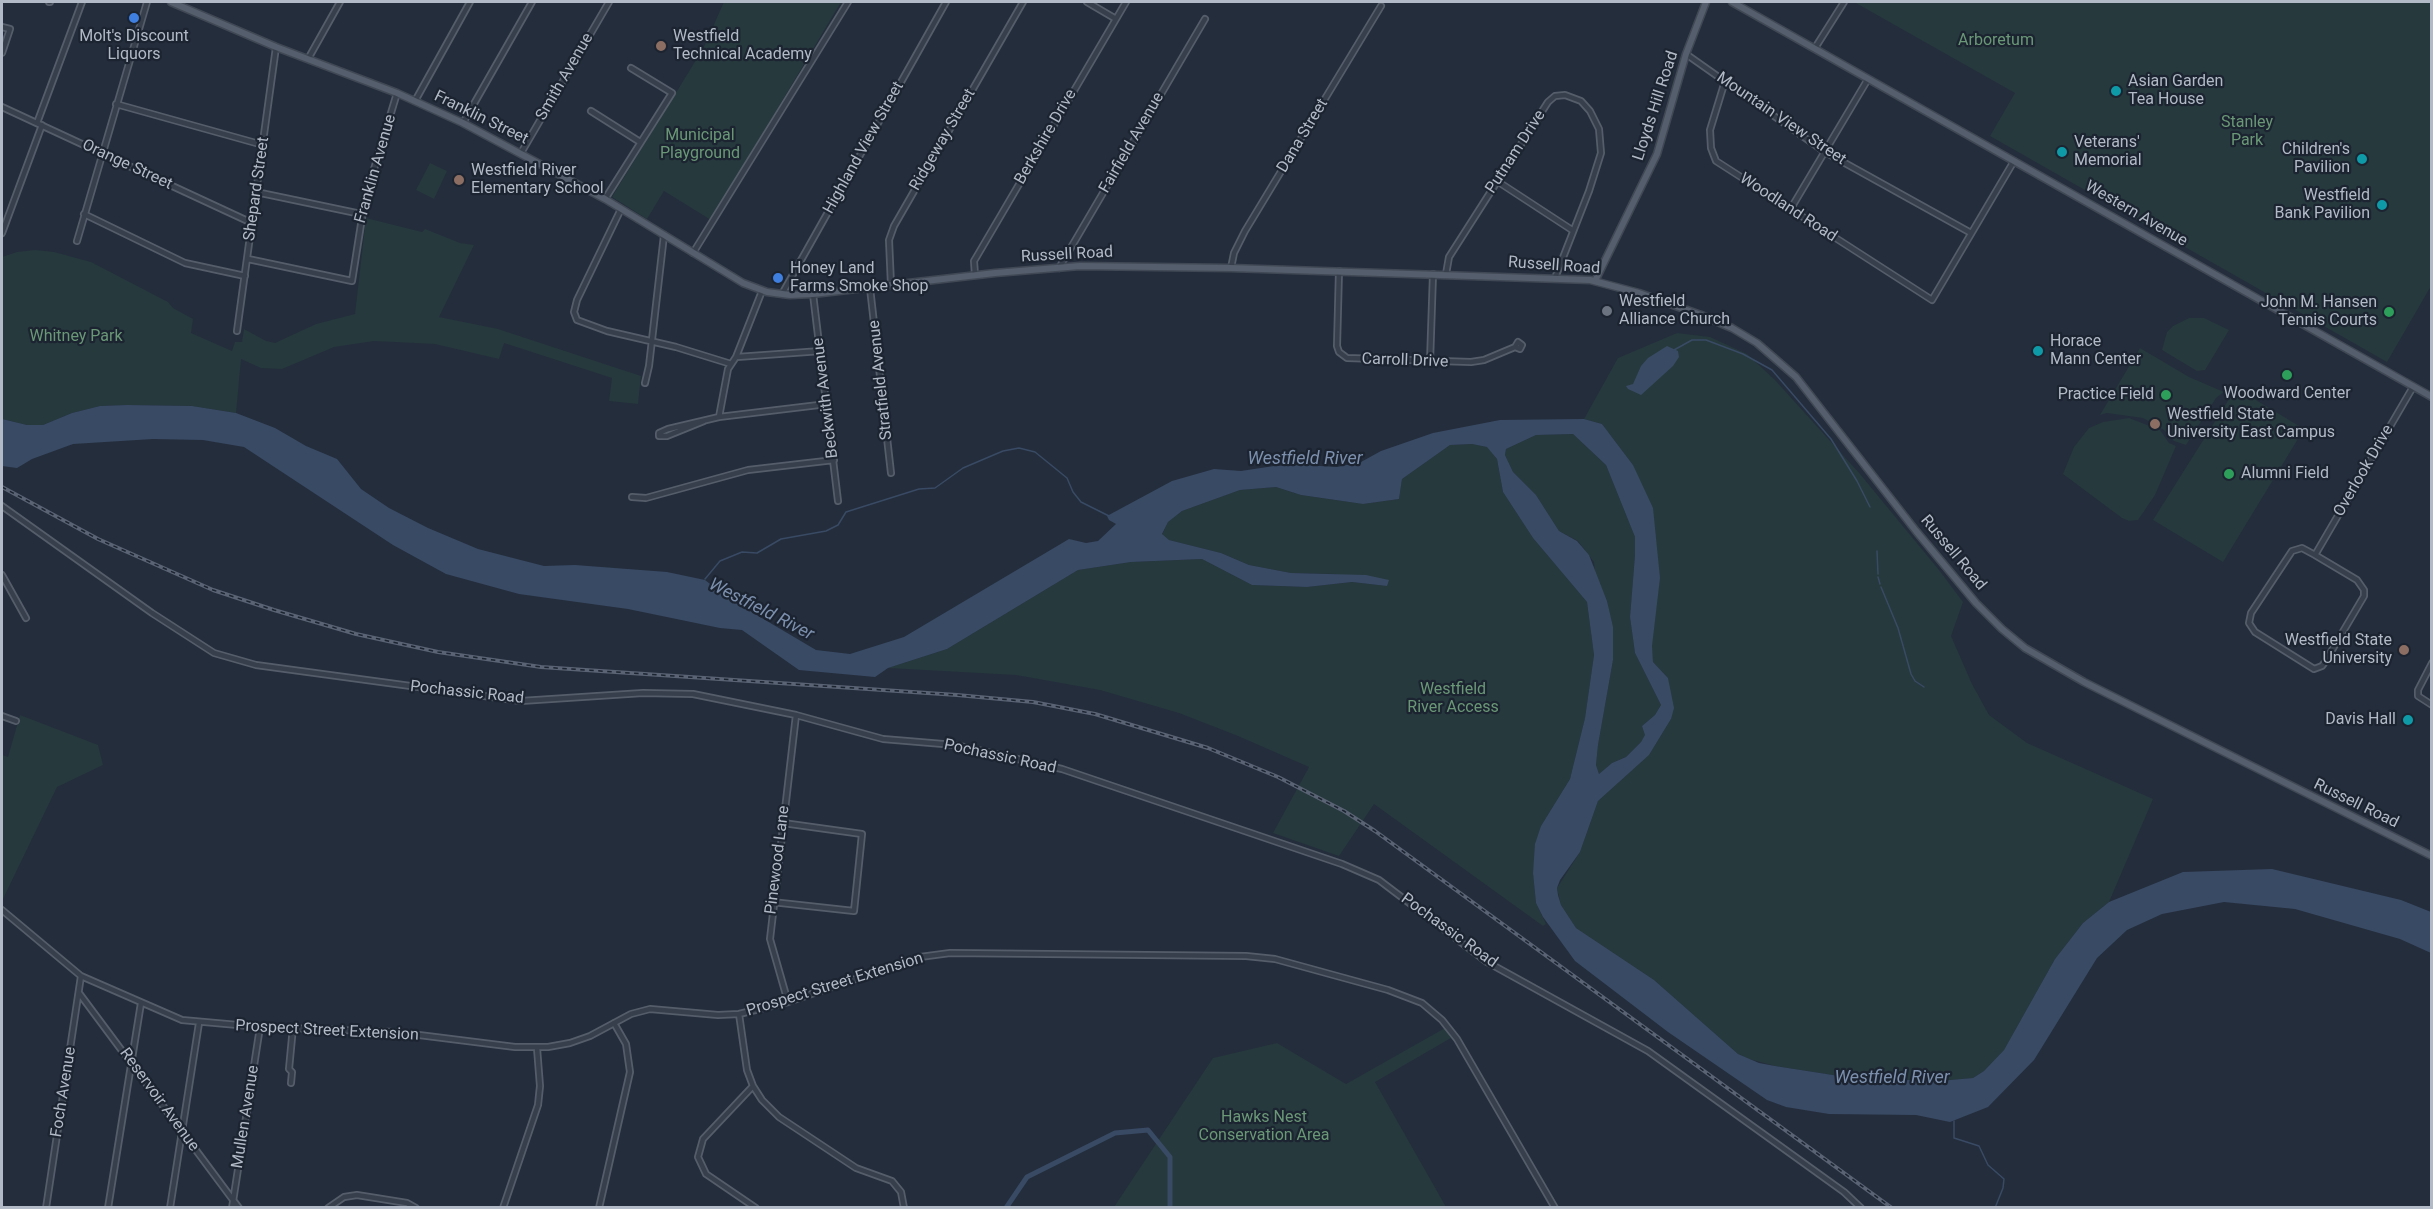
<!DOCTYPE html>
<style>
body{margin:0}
#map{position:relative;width:2433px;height:1209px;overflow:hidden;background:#242d3c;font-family:Roboto,sans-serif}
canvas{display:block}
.frame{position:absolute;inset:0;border:3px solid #b3bac7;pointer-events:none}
</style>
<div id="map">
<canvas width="2433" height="1209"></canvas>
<div class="frame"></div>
</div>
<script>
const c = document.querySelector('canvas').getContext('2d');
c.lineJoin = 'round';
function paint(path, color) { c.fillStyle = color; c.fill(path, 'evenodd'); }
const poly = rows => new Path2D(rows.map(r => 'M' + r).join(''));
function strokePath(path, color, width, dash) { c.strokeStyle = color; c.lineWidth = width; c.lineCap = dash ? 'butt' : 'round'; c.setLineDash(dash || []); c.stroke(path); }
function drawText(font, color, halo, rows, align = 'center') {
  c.font = font + ' Roboto,sans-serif'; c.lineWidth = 4.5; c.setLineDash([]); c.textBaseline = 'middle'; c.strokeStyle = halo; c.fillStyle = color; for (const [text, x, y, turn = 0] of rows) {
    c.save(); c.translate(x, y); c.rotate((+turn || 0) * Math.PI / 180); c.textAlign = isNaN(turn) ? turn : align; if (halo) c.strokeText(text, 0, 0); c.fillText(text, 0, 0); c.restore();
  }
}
paint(poly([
 [724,2,841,2,711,220,664,191,647,219,612,197,704,47],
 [1854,2,2431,2,2431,286,2387,362,1990,136,2015,93],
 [430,163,447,171,434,199,416,190],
 [366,218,422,232,425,229,460,243,474,245,439,317,498,329,641,376,638,404,609,401,612,378,504,343,499,359,435,344,374,341,334,347,282,369,261,368,241,359,236,413,192,406,127,405,100,406,72,413,43,425,27,425,2,419,2,257,17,252,35,250,54,252,91,262,168,302,173,308,193,319,191,333,232,351,235,342,242,342,244,329,266,341,275,343,316,324,355,314],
 [2189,318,2204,318,2229,330,2205,370,2197,371,2162,350,2167,332,2173,326],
 [1677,333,1710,337,1747,354,1775,380,1860,474,1939,570,1963,602,1951,636,1972,684,1989,715,2027,743,2153,799,2109,902,2083,923,2055,959,2004,1050,1984,1071,1973,1078,1939,1081,1852,1078,1775,1066,1749,1059,1738,1054,1654,980,1576,928,1561,905,1557,888,1580,852,1598,801,1649,755,1671,719,1668,678,1653,662,1633,465,1602,424,1584,419,1618,358],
 [2140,348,2189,377,2224,392,2216,398,2186,445,2174,441,2164,430,2143,418,2107,413,2100,415],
 [2236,388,2304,429,2223,562,2153,520],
 [2129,418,2160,430,2169,443,2176,446,2155,495,2138,520,2129,521,2122,518,2063,474,2074,447,2089,428,2103,422],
 [1573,434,1606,465,1635,537,1635,555,1630,617,1635,653,1661,705,1655,715,1642,726,1646,735,1641,742,1626,757,1612,763,1599,774,1596,765,1598,745,1613,660,1607,601,1595,573,1594,562,1578,541,1559,531,1536,495,1513,472,1505,455,1506,449,1536,435],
 [1472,444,1488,447,1497,459,1503,492,1533,538,1587,602,1594,655,1585,718,1570,779,1541,826,1533,873,1536,903,1546,924,1543,926,1374,804,1339,856,1273,833,1309,767,1238,736,1179,713,1100,690,1016,675,888,668,947,649,1078,570,1131,562,1202,559,1252,585,1307,587,1352,582,1387,586,1334,574,1291,573,1249,565,1221,553,1169,540,1162,535,1168,522,1182,511,1240,490,1276,487,1301,495,1363,504,1399,499,1402,479,1450,445],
 [20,715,98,745,103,765,57,787,2,901,2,755,8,757],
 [1445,1028,1451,1038,1375,1082,1446,1207,1114,1207,1213,1058,1277,1043,1346,1084]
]), '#26393d');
paint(poly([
 [1667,346,1678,351,1679,357,1673,366,1641,395,1628,389,1626,386,1633,384,1641,366,1648,358],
 [127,405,192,406,236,413,275,428,306,446,337,459,361,489,389,508,428,528,478,549,544,566,575,565,667,572,705,580,728,598,816,650,850,654,904,637,1069,539,1086,543,1098,541,1116,524,1109,520,1107,516,1172,481,1214,469,1241,471,1274,466,1304,465,1337,467,1361,462,1381,451,1433,433,1500,420,1584,419,1602,424,1633,465,1653,508,1660,578,1652,646,1653,662,1668,678,1674,708,1671,719,1649,755,1598,801,1580,852,1560,880,1557,888,1558,895,1561,905,1576,928,1654,980,1738,1054,1759,1063,1775,1066,1852,1078,1939,1081,1973,1078,1984,1071,2004,1050,2055,959,2083,923,2109,902,2183,872,2272,869,2401,900,2431,912,2431,953,2400,939,2295,909,2224,902,2162,914,2127,930,2097,958,2034,1060,1988,1107,1950,1122,1916,1115,1829,1114,1786,1107,1767,1100,1668,1032,1575,961,1543,917,1536,903,1533,873,1535,844,1541,826,1570,779,1585,718,1594,655,1587,602,1533,538,1503,492,1497,459,1487,447,1472,444,1450,445,1402,479,1399,499,1363,504,1301,495,1276,487,1240,490,1182,511,1168,522,1162,534,1169,540,1221,553,1249,565,1291,573,1366,575,1389,580,1387,586,1352,582,1307,587,1252,585,1202,559,1131,562,1078,570,947,649,888,668,875,677,799,670,742,630,720,628,628,609,519,594,446,574,393,545,244,447,203,440,153,439,73,444,32,459,17,468,2,466,2,419,27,425,43,425,72,413,100,406],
 [1573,434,1606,465,1635,537,1635,555,1630,617,1635,653,1661,705,1655,715,1642,726,1645,735,1641,742,1626,757,1612,763,1599,774,1596,765,1598,745,1613,660,1613,627,1607,601,1589,555,1577,541,1559,531,1536,495,1513,472,1505,455,1506,449,1536,435]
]), '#394a64');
strokePath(poly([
 [1674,350,1692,340,1706,340,1743,354,1772,370,1831,439,1857,481,1870,507],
 [1877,551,1878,574],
 [1878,577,1880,584],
 [705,579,720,561,742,552,757,553,781,539,826,531,838,525,846,512,919,489,935,488,963,468,1003,451,1019,448,1035,452,1067,478,1073,492,1081,502,1109,516],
 [1881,587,1898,628,1911,674,1915,681,1924,687],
 [1954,1121,1954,1138,1979,1146,1988,1165,2004,1179,2003,1188,1995,1208]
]), '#394a64', 1.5);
strokePath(poly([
 [1006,1208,1027,1177,1115,1133,1148,1130,1170,1157,1170,1208]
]), '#394a64', 5);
const minor = poly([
 [49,2,50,2],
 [1087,2,1116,19],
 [2,27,10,29,2,53],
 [1815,48,1844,2],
 [1686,54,1825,152,1971,233],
 [308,59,340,2],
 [1725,81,1710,130,1711,148,1716,161,1932,300,2014,161],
 [415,101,470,2],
 [116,104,263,145],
 [2,107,252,223],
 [591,111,640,142],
 [37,123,82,2],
 [463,123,532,2],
 [521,153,609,2],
 [1497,181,1572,230],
 [256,192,361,214],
 [605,199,672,93,631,68],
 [621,209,577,300,574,312,577,320,607,331,676,347,731,364],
 [1790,210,1868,79],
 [84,214,185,263,245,276],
 [2,233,42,125],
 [77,241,147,2],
 [693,253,848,2],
 [248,259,352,281,365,199,397,93],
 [1059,268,1205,19],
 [1231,268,1234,253,1245,231,1381,6],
 [1339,271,1337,346,1339,352,1347,358,1471,362,1484,360,1515,347,1520,349,1522,345,1518,342,1515,347],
 [1446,274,1449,257,1548,102,1555,96,1565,95,1581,101,1590,111,1599,129,1601,153,1589,191,1555,278],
 [975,275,974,261,977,256,1126,2],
 [891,285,889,240,894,226,1023,2],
 [870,288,891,473],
 [782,294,946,2],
 [813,294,838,501],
 [237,331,276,47],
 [737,357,821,351],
 [1430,362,1433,274],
 [645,383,649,366,664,235],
 [719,417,728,369,736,357,762,291],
 [704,421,667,436,659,436,659,433,668,429,719,417,827,404],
 [632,497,646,498,748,470,834,460],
 [2,506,152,613,214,653,256,665,521,701,643,693,693,694,796,715,883,739,955,745,1062,769,1342,864,1379,880,1487,962,1648,1051,1844,1192,1861,1208],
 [2315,555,2302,548,2292,551,2251,613,2249,623,2255,632,2314,669,2322,666,2325,662,2364,596,2364,590,2357,580,2315,555,2413,387],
 [2,575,26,618],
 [2432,663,2418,690,2418,696,2432,705],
 [2,716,16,721],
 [772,902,854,911,862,834,783,823],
 [2,910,81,976,182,1020,260,1027,395,1032,515,1047,548,1047,570,1043,590,1036,631,1014,650,1009,718,1015,739,1014,788,1002,920,957,950,953,1246,956,1275,959,1388,990,1422,1003,1442,1020,1457,1039,1555,1208],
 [79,993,239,1208],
 [788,1002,770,939,796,715],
 [739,1014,747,1070,753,1086,762,1100,779,1117,856,1168,892,1181,901,1192,904,1208],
 [291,1083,292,1072,289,1069,293,1027],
 [753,1086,703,1139,698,1157,706,1174,756,1208],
 [46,1208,81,976],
 [108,1208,141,1003],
 [170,1208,199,1023],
 [232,1208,260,1027],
 [328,1208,344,1197,357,1195,407,1203,416,1208],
 [503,1208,538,1105,540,1086,537,1048],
 [599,1208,630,1072,626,1044,614,1023]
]);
const major = poly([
 [171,2,276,47,397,93,463,123,605,199,743,283,767,292,790,295,813,294,995,273,1080,266,1231,268,1590,280,1639,293,1701,315,1732,328,1757,343,1796,377,1916,531,1976,603,2002,629,2025,648,2084,682,2432,856],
 [1732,2,2432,397],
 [1595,281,1657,154,1686,54,1706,2]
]);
strokePath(minor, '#555d6a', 8);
strokePath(major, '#404855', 9);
strokePath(minor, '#373f4c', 4.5);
strokePath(major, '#555e6c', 6);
const rail = poly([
 [2,487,98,539,213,590,274,610,356,634,438,652,541,667,957,695,1033,702,1095,714,1208,748,1278,777,1344,811,1375,831,1892,1208]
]);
strokePath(rail, '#596373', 4);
strokePath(rail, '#1c2431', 1.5, [4.5]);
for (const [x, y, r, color] of [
 [134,18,6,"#3f7fe0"],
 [661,46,6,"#8d6e63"],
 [2116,91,6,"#0f9aa8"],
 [2062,152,6,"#0f9aa8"],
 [2362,159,6,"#0f9aa8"],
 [459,180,6,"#8d6e63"],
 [2382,205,6,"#0f9aa8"],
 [778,278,6,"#3f7fe0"],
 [1607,311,6,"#6b7280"],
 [2389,312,6,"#2e9e5b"],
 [2038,351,6,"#0f9aa8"],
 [2287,375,6,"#2e9e5b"],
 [2166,395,6,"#2e9e5b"],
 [2155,424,6,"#8d6e63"],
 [2229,474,6,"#2e9e5b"],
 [2404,650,6,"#8d6e63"],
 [2408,720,6,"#0f9aa8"]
]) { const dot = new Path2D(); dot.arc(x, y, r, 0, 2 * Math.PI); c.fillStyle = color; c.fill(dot); strokePath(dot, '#1c2431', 2); }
drawText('16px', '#b3bac7', '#1c2431', [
 ["Molt's Discount",134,37,"center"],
 ["Liquors",134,55,"center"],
 ["Westfield",673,37],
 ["Technical Academy",673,55],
 ["Asian Garden",2128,82],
 ["Tea House",2128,100],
 ["Veterans'",2074,143],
 ["Memorial",2074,161],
 ["Children's",2350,150,"right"],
 ["Pavilion",2350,168,"right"],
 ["Westfield River",471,171],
 ["Elementary School",471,189],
 ["Westfield",2370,196,"right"],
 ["Bank Pavilion",2370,214,"right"],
 ["Honey Land",790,269],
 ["Farms Smoke Shop",790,287],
 ["Westfield",1619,302],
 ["Alliance Church",1619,320],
 ["John M. Hansen",2377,303,"right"],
 ["Tennis Courts",2377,321,"right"],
 ["Horace",2050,342],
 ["Mann Center",2050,360],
 ["Woodward Center",2287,394,"center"],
 ["Practice Field",2154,395,"right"],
 ["Westfield State",2167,415],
 ["University East Campus",2167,433],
 ["Alumni Field",2241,474],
 ["Westfield State",2392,641,"right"],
 ["University",2392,659,"right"],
 ["Davis Hall",2396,720,"right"]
], 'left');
drawText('16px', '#6a9876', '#1c2431', [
 ["Arboretum",1996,41],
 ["Stanley",2247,123],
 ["Park",2247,141],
 ["Municipal",700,136],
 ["Playground",700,154],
 ["Whitney Park",76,337],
 ["Westfield",1453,690],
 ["River Access",1453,708],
 ["Hawks Nest",1264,1118],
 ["Conservation Area",1264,1136]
]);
drawText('16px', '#b3bac7', '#1c2431', [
 ["Smith Avenue",565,77,-60],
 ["Lloyds Hill Road",1656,106,-72],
 ["Franklin Street",481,118,26],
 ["Mountain View Street",1781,119,34],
 ["Dana Street",1303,136,-59],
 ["Berkshire Drive",1046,137,-60],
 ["Ridgeway Street",943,140,-60],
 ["Fairfield Avenue",1132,143,-60],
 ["Highland View Street",864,148,-61],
 ["Putnam Drive",1516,152,-57],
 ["Orange Street",127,165,25],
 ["Franklin Avenue",376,169,-74],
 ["Shepard Street",257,189,-82],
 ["Woodland Road",1788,208,33],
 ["Western Avenue",2136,214,30],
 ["Russell Road",1067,255,-3],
 ["Russell Road",1554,266,4],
 ["Carroll Drive",1405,361,2],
 ["Stratfield Avenue",881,380,-96],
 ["Beckwith Avenue",826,398,-97],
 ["Overlook Drive",2364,471,-60],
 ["Russell Road",1953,553,50],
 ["Pochassic Road",467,693,6],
 ["Pochassic Road",1000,757,12],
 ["Russell Road",2356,804,26],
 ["Pinewood Lane",778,860,-83],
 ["Pochassic Road",1449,931,36],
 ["Prospect Street Extension",835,985,-17],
 ["Prospect Street Extension",327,1031,3],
 ["Foch Avenue",64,1092,-81],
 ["Reservoir Avenue",159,1100,54],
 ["Mullen Avenue",246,1117,-81]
]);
drawText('italic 18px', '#7c90ae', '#1c2431', [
 ["Westfield River",1305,459],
 ["Westfield River",761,610,27],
 ["Westfield River",1892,1078]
]);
</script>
